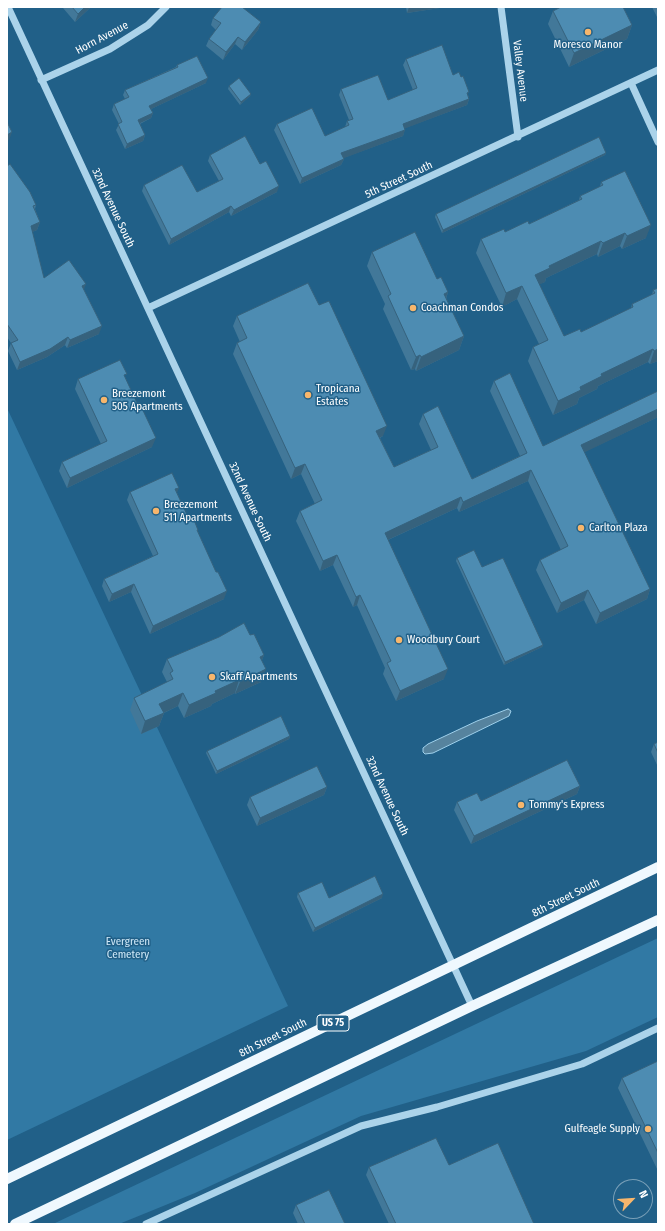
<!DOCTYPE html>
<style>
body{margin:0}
#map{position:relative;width:665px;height:1231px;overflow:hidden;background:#216088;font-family:"Fira Sans Condensed",sans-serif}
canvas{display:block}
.frame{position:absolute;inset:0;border:8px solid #fff;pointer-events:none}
.north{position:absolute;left:613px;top:1179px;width:40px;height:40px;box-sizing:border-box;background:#216088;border:1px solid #7aa0b8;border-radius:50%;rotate:65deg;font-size:11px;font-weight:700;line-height:16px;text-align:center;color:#fff}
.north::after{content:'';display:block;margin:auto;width:14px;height:18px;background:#f7b66c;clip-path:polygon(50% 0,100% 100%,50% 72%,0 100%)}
</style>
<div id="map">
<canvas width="665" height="1231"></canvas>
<div class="frame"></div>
<div class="north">N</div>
</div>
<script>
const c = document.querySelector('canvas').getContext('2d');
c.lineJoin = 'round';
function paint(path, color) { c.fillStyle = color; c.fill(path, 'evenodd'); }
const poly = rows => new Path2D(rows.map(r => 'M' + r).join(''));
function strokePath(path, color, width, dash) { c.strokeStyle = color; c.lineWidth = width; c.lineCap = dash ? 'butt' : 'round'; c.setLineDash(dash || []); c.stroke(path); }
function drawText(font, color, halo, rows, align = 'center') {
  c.font = font + ' "Fira Sans Condensed",sans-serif'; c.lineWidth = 3; c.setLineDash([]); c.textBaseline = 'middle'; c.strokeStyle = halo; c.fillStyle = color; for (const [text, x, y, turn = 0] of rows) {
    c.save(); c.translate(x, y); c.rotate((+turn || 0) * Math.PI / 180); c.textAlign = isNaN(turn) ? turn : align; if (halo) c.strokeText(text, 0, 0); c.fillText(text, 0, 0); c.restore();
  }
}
paint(poly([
 [7,408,288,1006,7,1140],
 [658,938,658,1017,586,1051,361,1116,195,1193,119,1224,53,1224]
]), '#3179a4');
const water = poly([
 [508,709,511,711,509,716,433,753,425,754,423,752,423,748,428,744,477,721,508,709]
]);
paint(water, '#56839e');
strokePath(water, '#9fd0eb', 1);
strokePath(poly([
 [8,7,472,1006],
 [501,7,518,137],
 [41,80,110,49,148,25,166,7],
 [631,83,658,142],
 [148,308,658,70],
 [146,1224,361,1126,437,1107,582,1064,658,1028]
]), '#abd3ea', 7);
strokePath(poly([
 [7,1179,658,867],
 [15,1224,472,1006,658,920]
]), '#eff8fe', 10);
paint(poly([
 [64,7,91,7,75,22,63,8],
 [406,7,446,7,407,13],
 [652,7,658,7,658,19],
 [553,11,632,25,627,39,569,67,548,24],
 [213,18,261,22,258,30,242,50,235,44,223,60,206,46,209,39,216,30,211,25],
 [406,59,453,75,468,95,469,99,467,105,405,128,403,136,343,158,344,159,341,165,300,184,274,130,277,124,325,136,345,127,347,121,349,120,339,95,341,89,388,100,413,90,403,65],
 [177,65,206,83,151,109,153,113,151,118,140,124,145,135,143,141,125,149,116,130,119,124,112,110,114,104,125,99,123,95,125,90,176,67],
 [229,86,251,94,250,96,240,105,228,89],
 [606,153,605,155,442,233,435,217,436,214],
 [210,155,260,164,277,192,231,216,229,212,169,245,142,191,144,185,197,192,219,181,208,161],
 [7,166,36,205,35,209,40,222,37,230,32,232,44,278,84,290,99,334,67,348,65,345,47,357,17,370,8,351,11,343,7,337],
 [601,182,646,238,622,249,620,246,598,257,597,254,546,278,545,282,539,284,564,336,581,332,631,308,632,304,652,295,653,290,658,288,658,361,650,364,648,362,598,386,597,389,579,398,577,404,553,415,528,361,533,347,539,344,517,299,502,307,476,253,481,239,529,224,579,200,580,196,600,187],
 [372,252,437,279,448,292,446,299,464,336,459,350,416,371,415,369,411,370,383,309,385,304,367,266],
 [319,305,383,436,380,438,394,467,431,450,419,424,423,414,472,479,520,456,490,391,494,381,543,446,658,417,584,452,650,589,647,599,596,624,584,600,557,613,536,570,540,560,561,550,528,481,459,512,457,508,388,540,444,679,396,701,383,674,385,668,357,605,353,607,333,565,320,571,296,521,300,511,315,504,301,474,291,479,233,354,237,343,240,342,233,326,237,316],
 [125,378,152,447,67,488,59,471,62,462,101,444,75,389,78,379],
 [130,492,177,493,188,517,198,530,198,532,224,599,150,634,131,592,109,602,102,586,104,579,153,556,127,500],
 [457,558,482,567,543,645,542,647,504,665,456,561],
 [250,635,264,655,262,660,261,682,235,694,235,693,212,704,211,706,184,718,178,706,164,713,159,726,141,734,130,710,134,698,167,682,162,672,167,659],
 [290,736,289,739,216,774,206,753,207,751],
 [658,742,658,767,651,752,654,744],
 [580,786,577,794,471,844,454,810,457,802,481,801],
 [327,787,324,795,257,826,247,805,250,797],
 [298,893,329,898,382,898,313,932,297,897],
 [658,1061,658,1171,618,1088,622,1078],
 [449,1165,534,1224,389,1224,366,1175,369,1167],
 [296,1205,345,1224,298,1224,293,1213]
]), '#427899');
paint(poly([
 [85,7,91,7,75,22,78,14],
 [409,7,446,7,407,13],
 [261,22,258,30,242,50,245,42],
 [632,25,627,39,569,67,574,53],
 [238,37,235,44,223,60,226,52],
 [208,78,206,83,147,111,149,106],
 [251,94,250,96,240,105,241,102],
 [469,99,467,105,401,130,403,124],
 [153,113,151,118,136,125,138,120],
 [405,130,403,136,339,160,341,153],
 [12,132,9,140,7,141,7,135],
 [145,135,143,141,125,149,127,144],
 [606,153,605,155,442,233,443,230],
 [344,159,341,165,300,184,302,178],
 [279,186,277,192,231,216,234,210],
 [231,206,229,212,169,245,171,239],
 [40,222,37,230,28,234,31,226],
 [651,225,646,238,622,249,627,236],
 [625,233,620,246,598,257,603,243],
 [601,241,597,254,546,278,545,282,530,289,535,275,549,266],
 [86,284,83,292,82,286],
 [522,286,517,299,502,307,506,293],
 [448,292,443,306,444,294],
 [102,326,99,334,67,348,70,340],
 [464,336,459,350,416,371,421,357],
 [68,337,65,345,47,357,17,370,20,362],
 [653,349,648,362,598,386,597,389,579,398,577,404,553,415,558,401,580,387,601,374],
 [658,349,658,361,650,364,654,351],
 [420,355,415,369,411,370,416,357],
 [658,409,658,417,577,456,581,445],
 [387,426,383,436,373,441,376,431],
 [156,438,152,447,67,488,70,478],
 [305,464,301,474,291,479,295,468],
 [531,470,528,481,459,512,463,502],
 [179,488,176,495,175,489],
 [461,497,457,508,381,543,385,533],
 [337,555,333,565,320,571,323,561],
 [134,584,131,592,109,602,112,594],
 [650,589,647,599,596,624,600,613],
 [588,590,584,600,557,613,561,603],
 [227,591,224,599,150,634,153,626],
 [360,595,357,605,353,607,356,597],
 [543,645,542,647,504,665,505,662],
 [264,655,259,668,260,657],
 [266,669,261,682,235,694,240,682],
 [448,669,444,679,396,701,400,691],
 [239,680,235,693,212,704,211,706,184,718,189,705,215,691],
 [183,693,178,706,155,717,159,704],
 [164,713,159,726,141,734,145,721],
 [290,736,289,739,216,774,217,771],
 [580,786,577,794,471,844,474,836],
 [327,787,324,795,257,826,260,818],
 [383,894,382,898,313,932,315,928]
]), '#36627d');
const building = poly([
 [72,7,85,7,78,14,72,7],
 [222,7,242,7,261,22,245,42,238,37,226,52,209,39,221,23,213,18,222,7],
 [561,7,623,7,632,25,574,53,553,11,561,7],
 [442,45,453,75,459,72,461,77,463,76,469,92,467,93,469,99,403,124,405,130,341,153,344,159,302,178,277,124,312,108,325,136,349,125,347,121,353,119,341,89,378,75,388,100,417,88,406,59,442,45],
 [197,56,208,78,149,106,153,113,138,120,145,135,127,144,118,124,122,122,114,104,129,97,125,90,178,67,177,65,197,56],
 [239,78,251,94,241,102,229,86,239,78],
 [7,122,12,132,7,135,7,122],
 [245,136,260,164,266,161,279,186,234,210,231,206,171,239,144,185,182,165,197,192,223,179,210,155,245,136],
 [599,137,606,153,443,230,436,214,599,137],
 [10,164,30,192,36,205,33,206,40,222,31,226,44,278,69,260,86,284,82,286,102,326,70,340,68,337,50,349,20,362,11,343,18,340,7,324,7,166,10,164],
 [625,171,651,225,627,236,625,233,603,243,601,241,549,266,550,268,535,275,564,336,580,329,581,332,633,307,632,304,655,293,653,290,658,288,658,349,654,351,653,349,601,374,602,376,580,387,581,390,558,401,533,347,548,340,522,286,506,293,481,239,504,229,505,232,528,221,529,224,582,199,580,196,603,185,601,182,625,171],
 [415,232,437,279,441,277,448,292,444,294,464,336,421,357,420,355,416,357,388,296,391,294,372,252,415,232],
 [308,283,319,305,329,301,387,426,376,431,394,467,438,447,423,414,438,406,472,479,527,453,494,381,510,373,543,446,658,391,658,409,581,445,650,589,600,613,588,590,561,603,540,560,568,546,531,470,463,502,461,497,385,533,448,669,400,691,387,663,391,661,360,595,356,597,337,555,323,561,300,511,322,500,305,464,295,468,237,343,247,338,237,316,308,283],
 [120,360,127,374,124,375,137,403,139,402,156,438,70,478,62,462,107,441,78,379,120,360],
 [172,473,179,488,175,489,188,517,192,515,198,530,197,530,216,572,218,572,227,591,153,626,134,584,112,594,104,579,158,554,130,492,172,473],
 [474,550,482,567,503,558,543,645,505,662,457,558,474,550],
 [244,623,250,635,254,634,264,655,260,657,266,669,240,682,239,680,215,691,216,693,189,705,183,693,159,704,164,713,145,721,134,698,173,679,170,673,173,671,167,659,219,637,244,623],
 [281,716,290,736,217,771,207,751,281,716],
 [658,742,658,753,654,744,658,742],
 [567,760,580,786,474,836,457,802,477,793,481,801,567,760],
 [317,766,327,787,260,818,250,797,317,766],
 [375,876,383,894,315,928,298,893,322,882,329,898,375,876],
 [658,1061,658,1153,622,1078,658,1061],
 [436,1138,449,1165,498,1143,534,1224,396,1224,369,1167,436,1138],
 [329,1190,345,1224,305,1224,296,1205,329,1190]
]);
paint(building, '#4d8cb2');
strokePath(building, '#36627d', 1);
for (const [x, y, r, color] of [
 [588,32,4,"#f7b66c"],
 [413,308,4,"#f7b66c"],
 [308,395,4,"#f7b66c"],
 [104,400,4,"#f7b66c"],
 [156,511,4,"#f7b66c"],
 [581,528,4,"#f7b66c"],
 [399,640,4,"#f7b66c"],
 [212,677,4,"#f7b66c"],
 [521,805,4,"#f7b66c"],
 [648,1129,4,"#f7b66c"]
]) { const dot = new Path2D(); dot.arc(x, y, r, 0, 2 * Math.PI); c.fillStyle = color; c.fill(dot); strokePath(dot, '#216088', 1.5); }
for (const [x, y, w] of [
 [333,1023,32]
]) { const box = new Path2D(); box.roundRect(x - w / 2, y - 8, w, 16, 3); c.fillStyle = '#216088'; c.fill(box); strokePath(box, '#fff', 1); }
drawText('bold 10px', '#fff', null, [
 ["US 75",333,1023]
]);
drawText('11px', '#fff', '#216088', [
 ["Horn Avenue",102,38,-28],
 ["Valley Avenue",520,71,83],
 ["5th Street South",399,180,-25],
 ["32nd Avenue South",113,208,65],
 ["32nd Avenue South",250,502,65],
 ["32nd Avenue South",387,796,65],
 ["8th Street South",566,898,-26],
 ["8th Street South",273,1038,-26]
]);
drawText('11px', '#fff', '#216088', [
 ["Moresco Manor",588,45,"center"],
 ["Coachman Condos",421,308],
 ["Tropicana",316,389],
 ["Estates",316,402],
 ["Breezemont",112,394],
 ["505 Apartments",112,407],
 ["Breezemont",164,505],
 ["511 Apartments",164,518],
 ["Carlton Plaza",589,528],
 ["Woodbury Court",407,640],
 ["Skaff Apartments",220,677],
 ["Tommy's Express",529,805],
 ["Gulfeagle Supply",640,1129,"right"]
], 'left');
drawText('11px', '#d0e9f8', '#216088', [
 ["Evergreen",128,942],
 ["Cemetery",128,955]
]);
</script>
